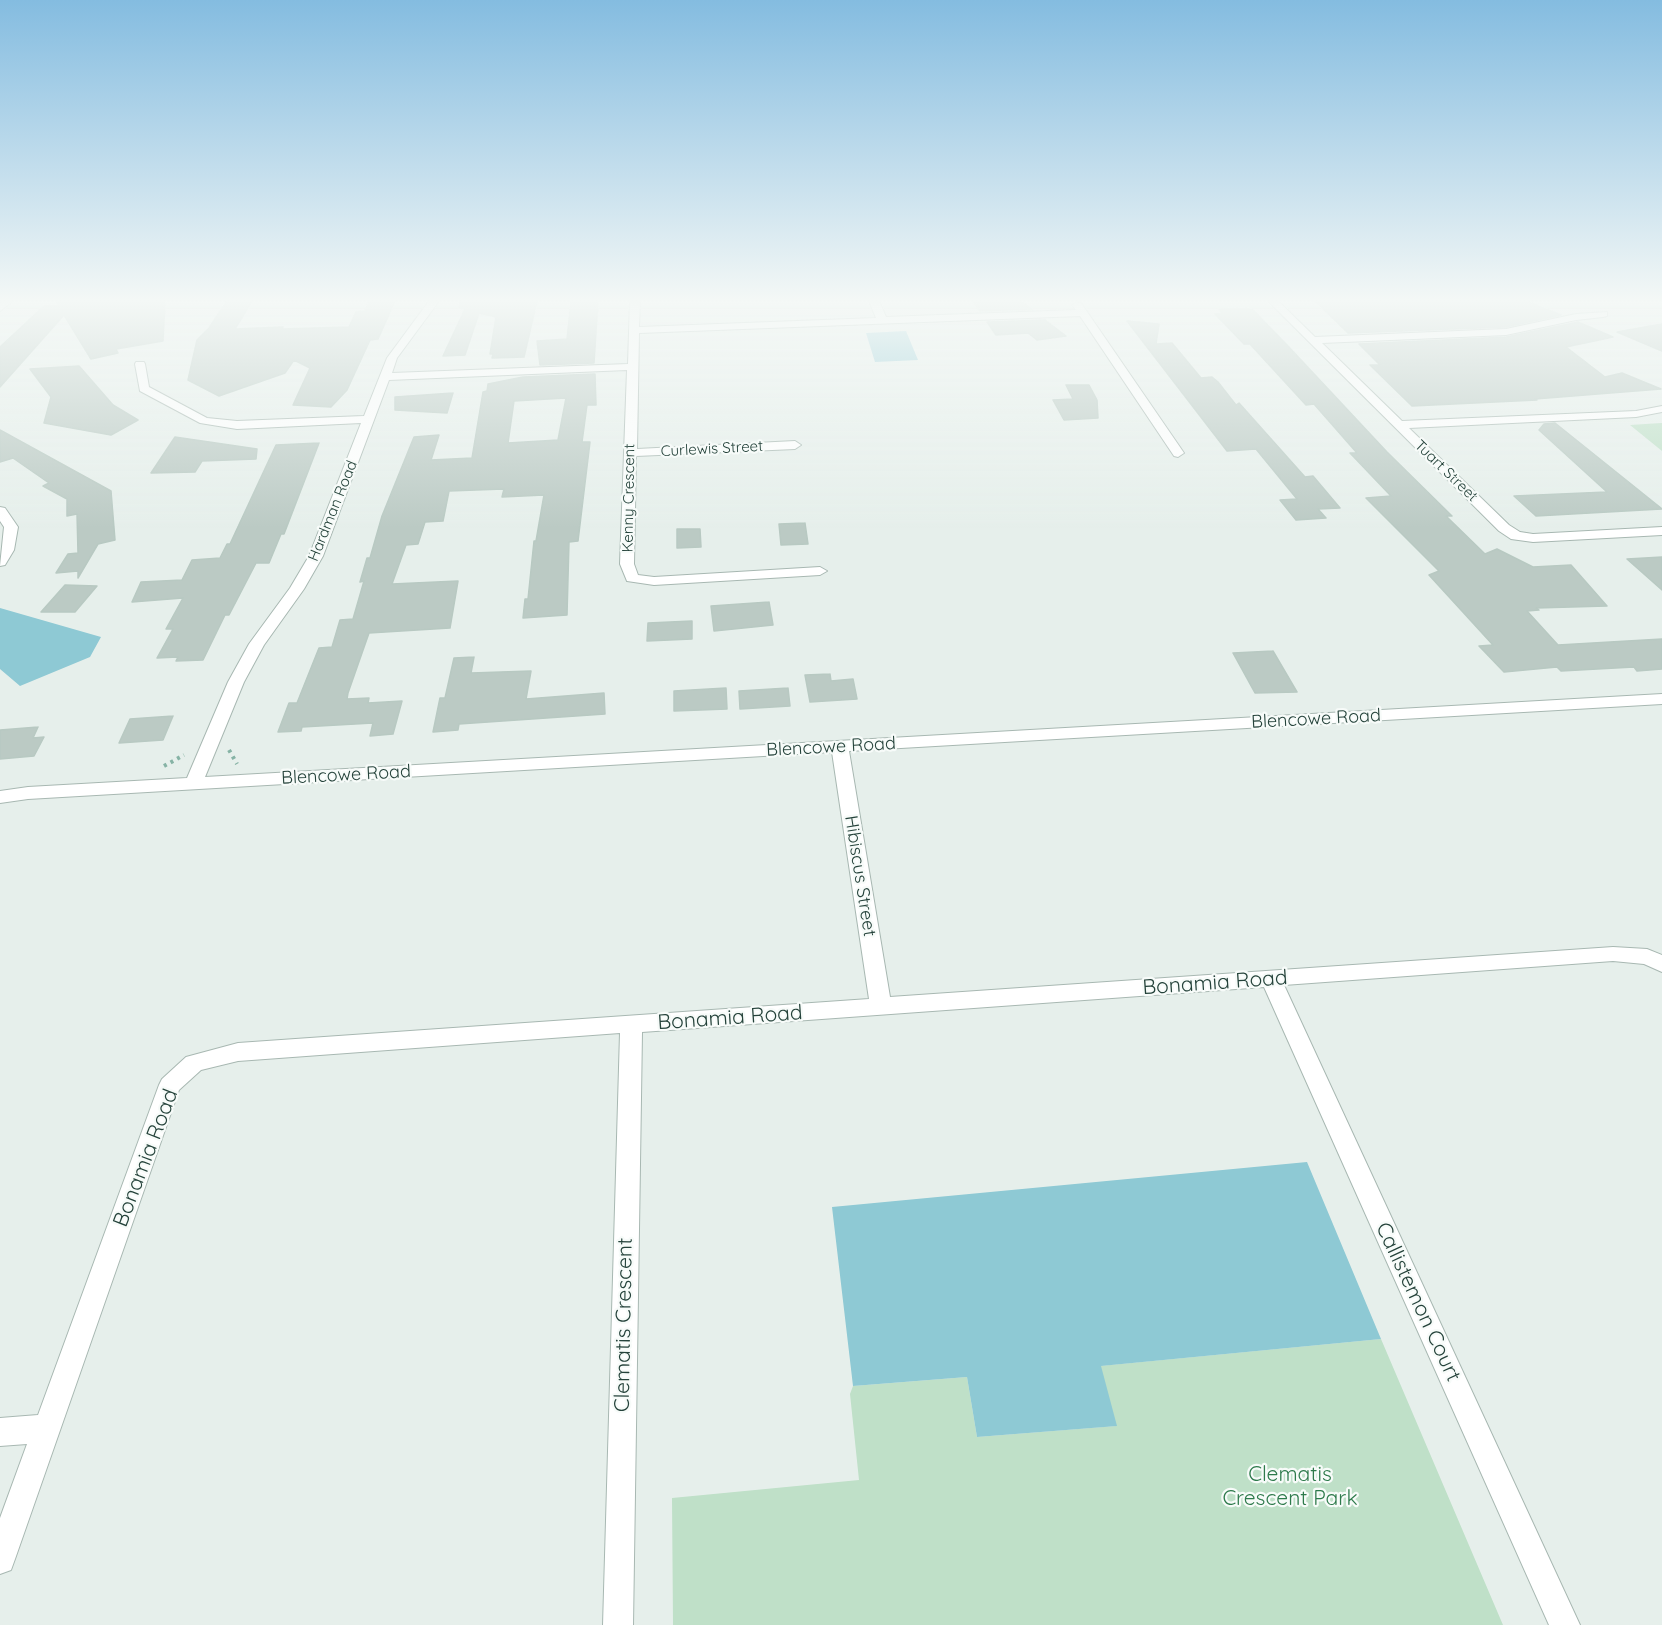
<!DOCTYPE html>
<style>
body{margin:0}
canvas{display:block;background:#e6efeb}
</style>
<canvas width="1662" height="1625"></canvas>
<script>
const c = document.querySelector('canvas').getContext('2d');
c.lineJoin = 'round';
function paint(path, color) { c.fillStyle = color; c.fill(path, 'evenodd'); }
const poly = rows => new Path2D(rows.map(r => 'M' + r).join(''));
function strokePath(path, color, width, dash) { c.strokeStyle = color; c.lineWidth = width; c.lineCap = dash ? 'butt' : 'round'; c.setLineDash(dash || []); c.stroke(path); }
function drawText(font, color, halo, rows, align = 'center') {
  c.font = font + ' Quicksand,sans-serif'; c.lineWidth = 4.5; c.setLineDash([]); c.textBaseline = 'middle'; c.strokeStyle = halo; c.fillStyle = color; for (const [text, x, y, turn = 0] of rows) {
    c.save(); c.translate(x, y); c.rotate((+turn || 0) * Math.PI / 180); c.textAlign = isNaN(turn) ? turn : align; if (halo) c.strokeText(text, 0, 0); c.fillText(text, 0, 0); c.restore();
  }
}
paint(poly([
 [1662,423,1662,451,1630,425,1661,423],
 [1381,1339,1503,1625,673,1625,672,1498,859,1480,850,1394,853,1386,967,1377,977,1437,1116,1426,1100,1366]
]), '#bfe0c8');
paint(poly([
 [906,331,918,360,875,362,866,333],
 [0,608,101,637,90,657,20,686,0,669],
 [1307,1162,1381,1339,1101,1366,1117,1426,977,1437,967,1377,853,1386,832,1207]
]), '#8ec9d4');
const building = poly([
 [56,301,165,301,163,341,116,349,118,353,91,359,64,315,0,387,0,347,44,306,59,306,56,301],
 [227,301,252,301,235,329,283,327,282,329,349,327,356,312,365,311,369,301,395,301,378,339,370,340,347,390,331,407,293,405,310,368,294,360,285,373,219,396,188,380,197,340,209,328,227,301],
 [460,301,537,301,524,357,492,358,493,354,490,354,496,317,479,313,465,355,443,356,465,309,459,308,460,301],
 [571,301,598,301,594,363,540,365,537,341,567,339,571,301],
 [973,301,1020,301,1032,309,980,311,973,301],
 [1315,301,1526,301,1561,315,1506,327,1348,333,1315,301],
 [1246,308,1253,310,1288,346,1387,452,1452,516,1446,516,1485,554,1497,549,1533,567,1571,565,1607,606,1536,608,1539,610,1527,611,1558,645,1662,639,1662,669,1637,671,1634,667,1561,671,1557,667,1504,672,1479,646,1493,645,1429,575,1439,571,1366,498,1391,496,1350,453,1357,453,1314,404,1306,405,1250,344,1244,344,1215,314,1223,314,1219,309,1246,308],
 [1045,320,1066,336,1037,340,1028,333,996,335,987,322,1045,320],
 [1127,321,1159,324,1156,344,1172,343,1201,378,1212,377,1218,382,1236,405,1239,403,1305,477,1313,476,1340,508,1318,509,1326,518,1296,520,1280,500,1297,499,1256,449,1227,451,1127,321],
 [1578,322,1613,337,1566,347,1605,377,1622,373,1661,389,1535,399,1537,400,1412,406,1370,365,1380,365,1359,344,1506,337,1578,322],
 [1662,324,1662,351,1617,332,1662,324],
 [79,366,113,405,138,420,111,435,44,423,51,397,30,369,79,366],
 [595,374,596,405,587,405,582,442,590,442,578,541,569,542,567,615,523,618,525,599,528,599,534,541,536,541,544,495,502,497,504,489,449,491,443,521,425,522,418,544,406,545,392,584,458,581,450,628,369,633,348,693,347,699,369,698,368,703,402,701,393,734,370,736,373,723,302,727,301,731,278,732,289,703,297,703,319,648,332,647,340,620,353,619,364,581,360,582,367,558,370,558,382,516,414,437,439,435,431,460,472,458,483,392,487,391,488,384,523,377,595,374],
 [566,398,558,440,508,443,514,401,566,398],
 [1066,385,1089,385,1097,400,1098,418,1064,420,1053,400,1073,399,1066,385],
 [453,393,447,413,395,410,395,397,453,393],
 [1555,423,1662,509,1536,516,1514,496,1607,492,1539,430,1544,424,1555,423],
 [0,430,111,491,115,540,98,544,78,578,78,571,56,573,68,554,78,553,77,514,67,516,67,499,43,486,49,483,13,458,0,462,0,430],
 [175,437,257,449,256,459,202,461,195,472,151,473,175,437],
 [319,443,284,534,281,534,269,563,256,563,229,615,225,615,203,660,176,661,178,657,157,658,173,629,166,629,183,598,132,602,141,582,182,580,192,560,220,558,227,544,230,544,276,445,319,443],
 [805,523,808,544,781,545,779,524,805,523],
 [677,529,700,529,701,547,677,548,677,529],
 [1662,557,1662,590,1627,559,1662,557],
 [65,585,97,586,75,612,41,612,65,585],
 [769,602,773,625,714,631,711,606,769,602],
 [692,621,692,639,647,641,648,623,692,621],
 [1273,651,1297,692,1255,693,1233,653,1273,651],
 [474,657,471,673,531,671,526,699,604,693,605,714,459,724,458,730,433,732,440,698,445,698,454,658,474,657],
 [830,674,831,681,853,679,857,699,810,702,805,675,830,674],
 [726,688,727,709,674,711,674,691,726,688],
 [788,688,790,706,740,709,739,691,788,688],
 [173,716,163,740,119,743,130,719,173,716],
 [38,727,33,738,44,737,34,756,0,759,0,730,38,727]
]);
paint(building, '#bbcac4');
strokePath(building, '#b8c9c2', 1.5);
const minor = poly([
 [3,301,13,301,0,311,0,303,3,301],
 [429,301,439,301,397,358,392,373,628,364,630,301,640,301,639,327,876,318,869,301,879,301,886,317,1076,310,1072,305,1077,302,1081,303,1184,453,1178,457,1174,456,1080,316,639,333,637,449,795,441,801,445,795,449,636,456,634,564,638,575,654,577,820,567,827,571,820,575,654,585,627,581,620,564,627,370,389,380,323,556,304,589,264,645,244,682,205,777,1662,694,1662,704,849,751,890,997,1613,947,1647,949,1662,955,1662,972,1644,964,1613,961,1284,985,1580,1625,1549,1625,1264,987,642,1032,633,1625,603,1625,620,1033,238,1061,201,1070,179,1090,15,1559,11,1570,0,1574,0,1518,27,1444,0,1446,0,1418,38,1415,159,1085,162,1079,186,1057,238,1043,869,999,832,752,28,799,0,803,0,791,28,787,187,778,228,682,249,644,290,588,309,556,361,423,237,429,200,423,140,391,135,364,136,362,144,362,145,364,149,387,207,418,237,421,364,416,387,358,429,301],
 [1268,301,1278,301,1315,337,1506,329,1576,314,1607,312,1607,316,1603,317,1576,320,1506,335,1322,343,1402,421,1636,411,1662,406,1662,412,1636,417,1409,428,1509,525,1520,532,1533,534,1662,527,1662,535,1533,542,1511,539,1499,531,1268,301],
 [0,507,5,508,18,527,14,550,5,565,0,566,4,527,0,521,0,507]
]);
strokePath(minor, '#a8b8b2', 2);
strokePath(poly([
 [229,750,237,764],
 [164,766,184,755]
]), '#86b3a5', 4, [3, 4.5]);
paint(minor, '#fff');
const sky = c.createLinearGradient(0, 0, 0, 528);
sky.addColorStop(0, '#84bce0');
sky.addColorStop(0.57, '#f4f8f6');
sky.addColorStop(1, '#f4f8f600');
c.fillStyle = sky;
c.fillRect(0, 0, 1662, 528);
drawText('15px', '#24423a', '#f7fbf9', [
 ["Curlewis Street",712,449,-3],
 ["Tuart Street",1446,471,44],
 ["Kenny Crescent",629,498,-89],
 ["Hardman Road",333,511,-68]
]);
drawText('18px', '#24423a', '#f7fbf9', [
 ["Blencowe Road",1316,719,-3],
 ["Blencowe Road",831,747,-3],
 ["Blencowe Road",346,775,-3],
 ["Hibiscus Street",860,876,81]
]);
drawText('21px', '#24423a', '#f7fbf9', [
 ["Bonamia Road",1215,983,-4],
 ["Bonamia Road",730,1018,-4],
 ["Bonamia Road",146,1158,-69],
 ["Callistemon Court",1418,1302,65],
 ["Clematis Crescent",624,1325,-89]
]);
drawText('21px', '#2d7a4b', '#f7fbf9', [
 ["Clematis",1290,1475],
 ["Crescent Park",1290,1499]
]);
</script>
